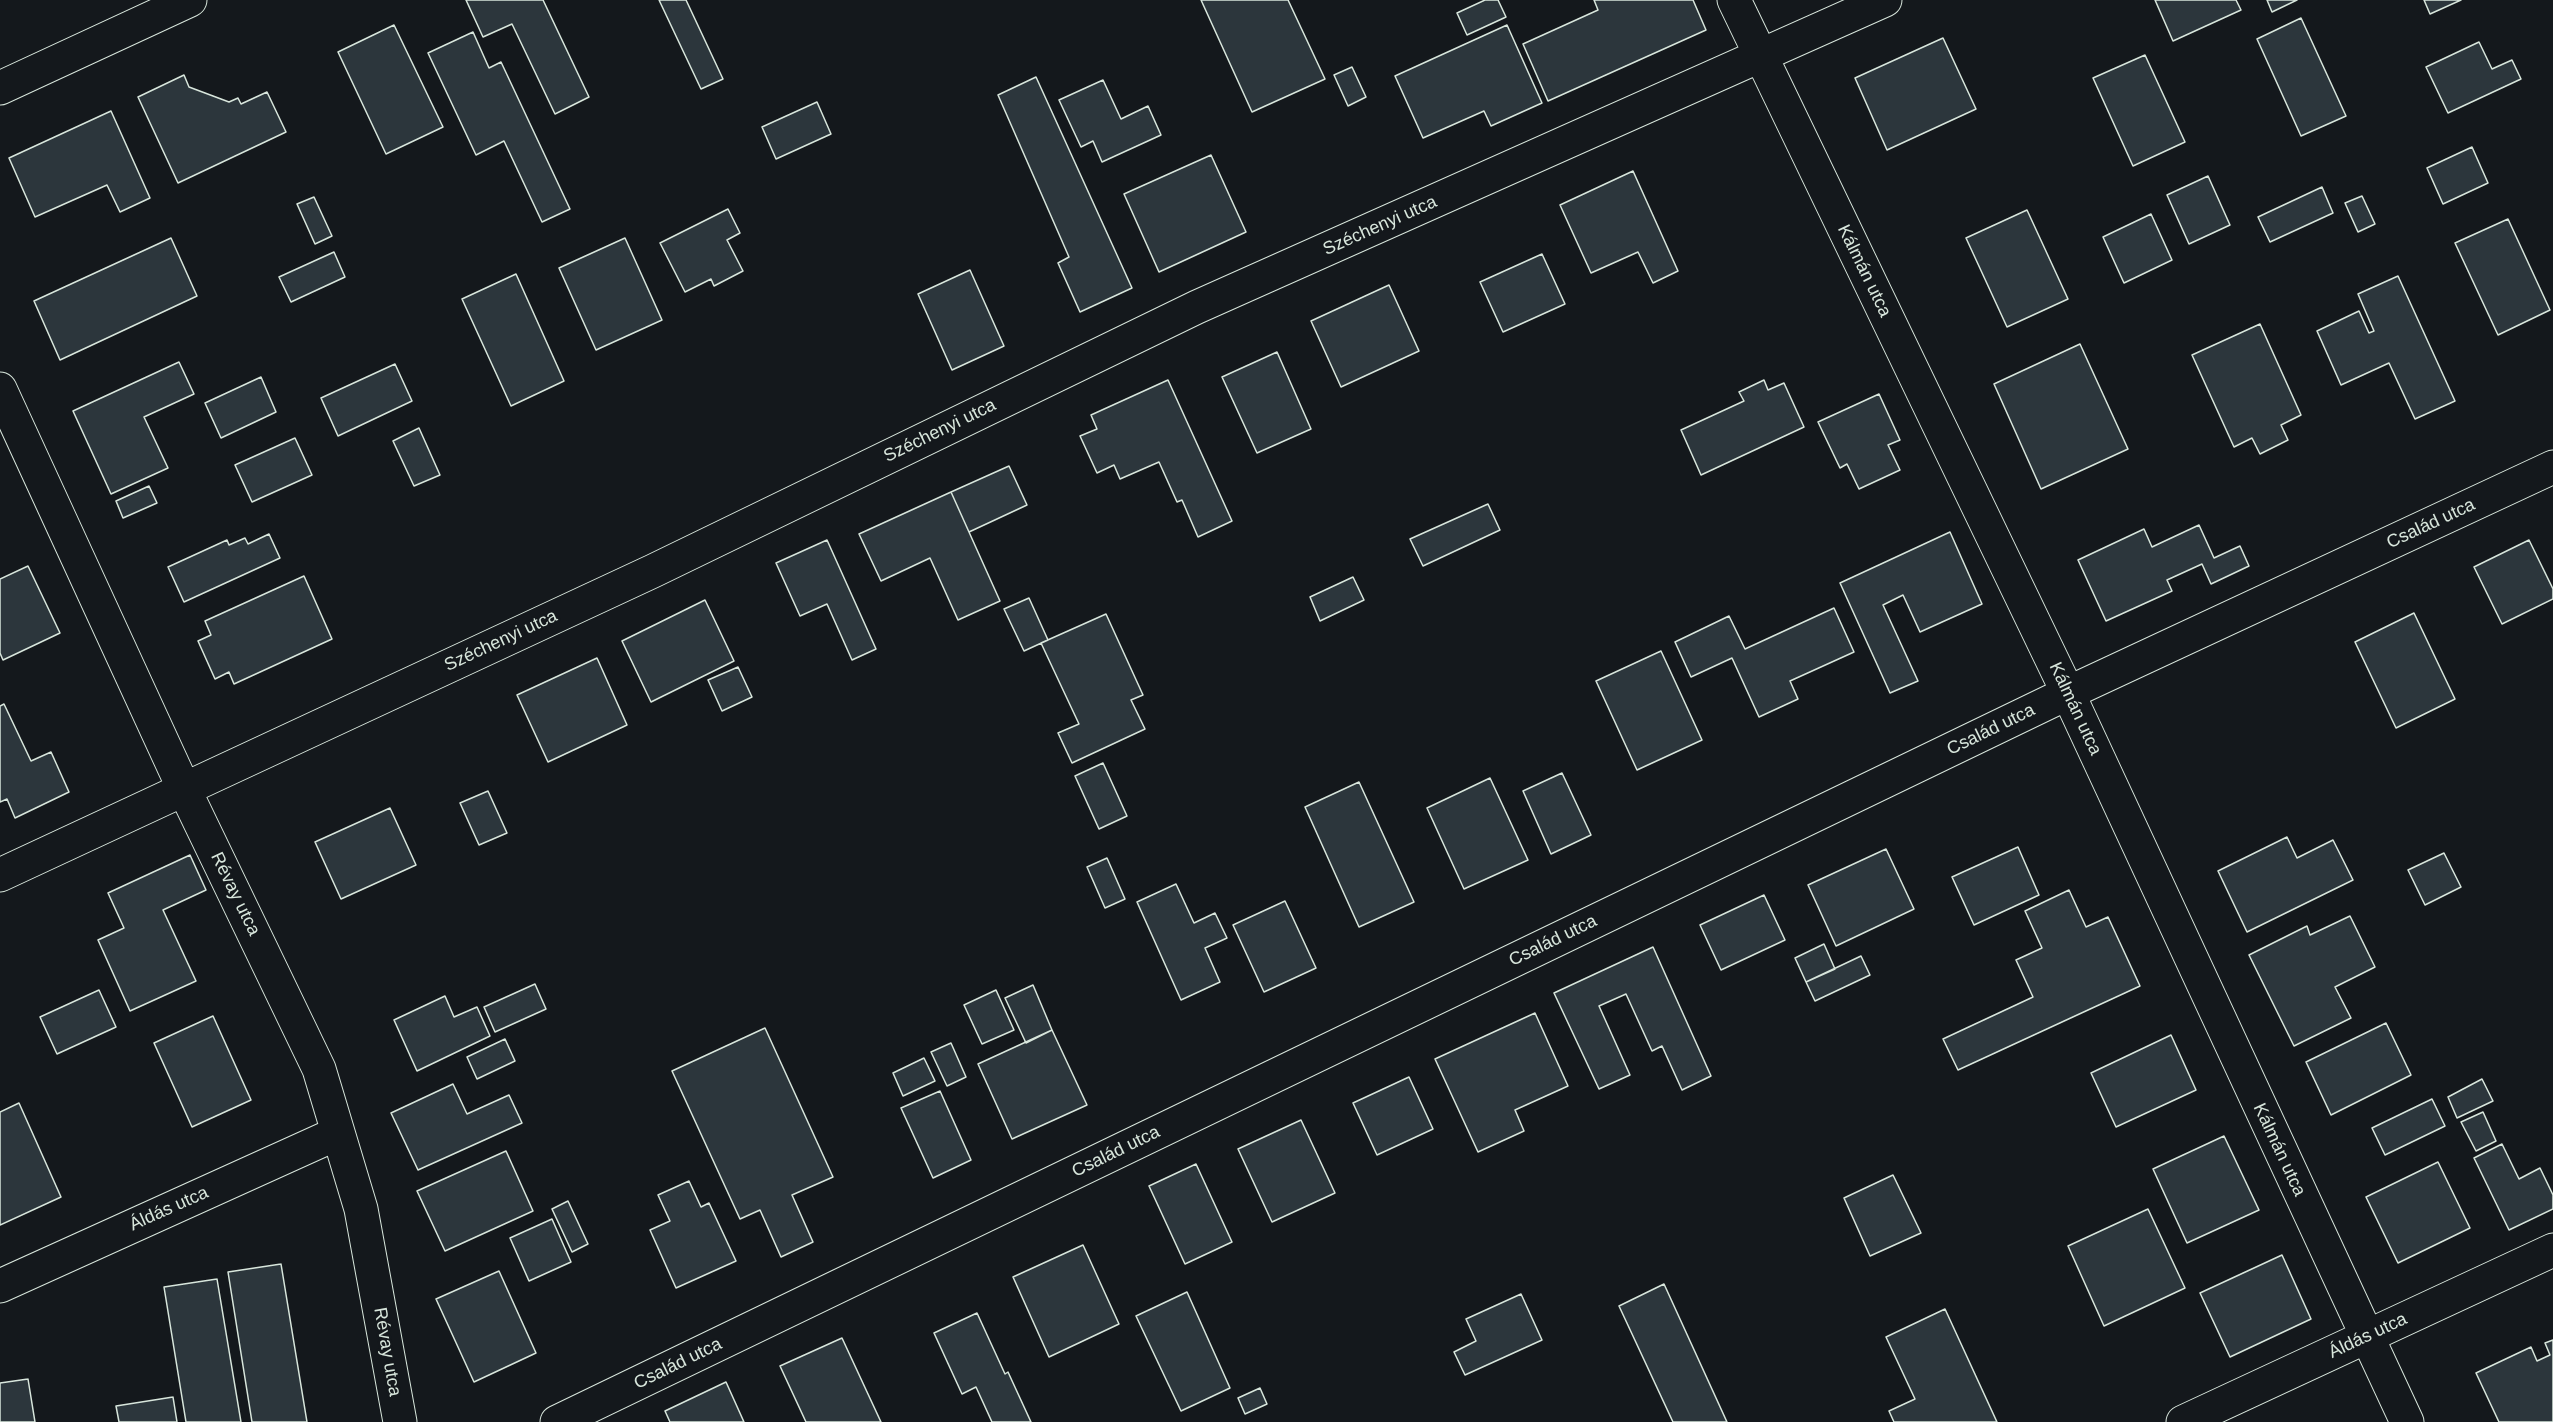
<!DOCTYPE html>
<meta charset="utf-8">
<style>
body{margin:0}
canvas{display:block;background:#14181c}
</style>
<canvas width="2553" height="1422"></canvas>
<script>
const c = document.querySelector('canvas').getContext('2d');
c.lineJoin = 'round';
function paint(path, color) { c.fillStyle = color; c.fill(path, 'evenodd'); }
const poly = rows => new Path2D(rows.map(r => 'M' + r).join(''));
function strokePath(path, color, width, dash) { c.strokeStyle = color; c.lineWidth = width; c.lineCap = dash ? 'butt' : 'round'; c.setLineDash(dash || []); c.stroke(path); }
function drawText(font, color, halo, rows, align = 'center') {
  c.font = font + ' Arial,sans-serif'; c.lineWidth = 4.5; c.setLineDash([]); c.textBaseline = 'middle'; c.strokeStyle = halo; c.fillStyle = color; for (const [text, x, y, turn = 0] of rows) {
    c.save(); c.translate(x, y); c.rotate((+turn || 0) * Math.PI / 180); c.textAlign = isNaN(turn) ? turn : align; if (halo) c.strokeText(text, 0, 0); c.fillText(text, 0, 0); c.restore();
  }
}
const building = poly([
 [466,0,543,0,589,97,555,114,512,24,483,37,466,0],
 [659,0,686,0,723,79,701,89,659,0],
 [1201,0,1288,0,1325,79,1252,112,1201,0],
 [1485,0,1498,0,1506,17,1467,35,1457,13,1485,0],
 [1594,0,1693,0,1706,30,1548,101,1523,44,1598,10,1594,0],
 [2155,0,2236,0,2241,10,2173,41,2155,0],
 [2267,0,2297,0,2272,12,2267,0],
 [2424,0,2461,0,2430,14,2424,0],
 [2301,18,2346,116,2301,136,2257,39,2301,18],
 [394,25,443,127,386,154,338,52,394,25],
 [1507,25,1542,103,1491,126,1484,111,1423,138,1395,76,1507,25],
 [473,32,489,68,501,62,570,209,542,222,504,141,476,155,428,53,473,32],
 [1943,38,1976,109,1887,150,1855,78,1943,38],
 [2479,42,2492,69,2512,60,2521,79,2448,113,2426,67,2479,42],
 [2145,55,2185,142,2133,166,2093,78,2145,55],
 [1352,67,1366,97,1348,106,1334,75,1352,67],
 [184,75,189,87,229,102,238,98,241,104,267,92,286,132,178,183,138,97,184,75],
 [1036,77,1132,288,1080,312,1058,263,1069,257,998,95,1036,77],
 [1103,80,1121,119,1148,106,1161,135,1102,162,1093,141,1081,147,1059,100,1103,80],
 [817,102,831,134,776,159,762,127,817,102],
 [111,111,150,198,120,212,107,185,35,217,9,158,111,111],
 [2472,147,2488,183,2443,204,2427,168,2472,147],
 [1211,155,1246,232,1159,272,1124,194,1211,155],
 [1633,171,1678,271,1653,283,1638,252,1591,273,1560,205,1633,171],
 [2208,176,2230,225,2189,244,2167,195,2208,176],
 [2322,187,2333,213,2270,242,2258,217,2322,187],
 [2362,196,2375,224,2358,232,2345,203,2362,196],
 [314,197,332,236,315,244,297,204,314,197],
 [728,209,740,233,727,240,743,271,714,286,711,279,685,292,660,243,728,209],
 [2027,210,2068,299,2007,327,1966,238,2027,210],
 [2151,214,2172,260,2124,283,2103,237,2151,214],
 [2508,219,2550,310,2498,335,2455,243,2508,219],
 [171,238,197,296,60,360,34,301,171,238],
 [625,238,662,320,596,350,559,268,625,238],
 [334,252,345,277,291,302,279,277,334,252],
 [1542,254,1565,304,1503,332,1480,282,1542,254],
 [970,270,1004,346,952,370,918,294,970,270],
 [516,274,564,381,511,406,462,299,516,274],
 [2398,276,2455,401,2415,419,2389,363,2341,385,2317,331,2359,311,2369,333,2374,331,2358,294,2398,276],
 [1389,285,1419,351,1341,387,1311,321,1389,285],
 [2260,324,2301,415,2281,425,2288,440,2260,454,2252,438,2234,447,2192,355,2260,324],
 [2080,344,2128,449,2041,489,1994,384,2080,344],
 [1277,352,1311,429,1257,453,1222,377,1277,352],
 [179,362,194,394,144,417,168,468,111,494,73,411,179,362],
 [395,364,412,401,338,436,321,398,395,364],
 [261,377,276,412,221,438,205,403,261,377],
 [1168,380,1232,521,1198,537,1182,500,1177,502,1159,462,1120,479,1114,465,1097,473,1080,436,1097,429,1091,415,1168,380],
 [1764,380,1768,390,1784,383,1804,427,1701,475,1681,430,1744,401,1739,392,1764,380],
 [1879,394,1900,440,1888,445,1900,470,1859,489,1847,464,1840,468,1818,422,1879,394],
 [419,428,440,475,414,486,393,441,419,428],
 [295,438,312,475,252,502,235,465,295,438],
 [1009,466,1027,505,969,532,951,492,1009,466],
 [149,486,157,503,123,518,116,501,149,486],
 [951,492,1000,601,958,620,930,558,881,581,859,534,951,492],
 [1488,504,1500,530,1423,566,1410,539,1488,504],
 [2199,525,2214,558,2240,546,2249,566,2211,584,2202,564,2167,580,2172,591,2106,621,2078,560,2144,529,2152,547,2199,525],
 [1950,532,1982,604,1920,632,1903,595,1883,605,1918,681,1890,693,1840,583,1950,532],
 [269,534,280,558,184,602,168,567,227,540,229,545,245,538,248,544,269,534],
 [827,540,876,649,852,660,827,604,800,616,776,563,827,540],
 [2529,540,2553,589,2553,599,2502,624,2474,567,2529,540],
 [28,566,60,633,3,660,0,653,0,579,28,566],
 [304,576,332,639,234,684,229,672,215,679,198,641,211,635,205,621,304,576],
 [1353,577,1364,600,1320,621,1310,597,1353,577],
 [1029,598,1048,640,1024,651,1004,609,1029,598],
 [705,600,734,661,651,702,622,641,705,600],
 [1834,608,1854,652,1790,681,1798,699,1759,717,1732,658,1691,677,1675,642,1729,616,1745,649,1834,608],
 [2414,613,2455,699,2396,728,2355,642,2414,613],
 [1106,614,1143,695,1131,700,1145,729,1072,763,1058,733,1079,724,1041,643,1106,614],
 [1661,651,1702,740,1637,770,1596,681,1661,651],
 [597,658,627,725,548,762,517,695,597,658],
 [738,667,752,697,722,711,708,680,738,667],
 [4,704,31,761,51,752,69,792,15,818,7,799,0,802,0,706,4,704],
 [1103,763,1127,816,1099,829,1075,776,1103,763],
 [1562,773,1591,835,1551,854,1523,791,1562,773],
 [1490,778,1528,860,1464,889,1427,808,1490,778],
 [1359,782,1414,902,1359,927,1305,807,1359,782],
 [488,791,507,833,479,845,460,803,488,791],
 [390,808,416,865,341,899,315,842,390,808],
 [2287,837,2297,858,2333,840,2353,880,2247,932,2218,871,2287,837],
 [2018,847,2039,895,1974,925,1952,877,2018,847],
 [1886,849,1914,909,1836,946,1808,885,1886,849],
 [2444,853,2461,887,2425,905,2408,870,2444,853],
 [190,855,206,890,163,910,196,981,130,1011,98,940,124,928,108,893,190,855],
 [1107,858,1125,899,1105,908,1087,867,1107,858],
 [1176,884,1194,923,1215,913,1227,938,1205,948,1220,982,1181,1000,1137,902,1176,884],
 [2069,890,2086,927,2108,917,2140,986,1958,1070,1943,1039,2033,997,2016,960,2042,948,2025,911,2069,890],
 [1764,895,1785,940,1721,970,1700,925,1764,895],
 [1285,901,1316,968,1264,992,1233,925,1285,901],
 [2350,916,2375,967,2335,987,2351,1018,2294,1046,2249,955,2307,926,2310,935,2350,916],
 [1824,944,1835,969,1806,982,1795,958,1824,944],
 [1653,947,1711,1076,1682,1090,1662,1046,1652,1051,1626,994,1599,1006,1630,1075,1599,1089,1554,993,1653,947],
 [1861,956,1870,975,1815,1001,1806,982,1861,956],
 [535,984,546,1009,495,1032,484,1007,535,984],
 [1033,985,1052,1030,1026,1043,1005,998,1033,985],
 [99,990,116,1027,57,1054,40,1017,99,990],
 [996,990,1014,1030,982,1044,964,1005,996,990],
 [445,996,454,1017,477,1007,490,1036,417,1071,394,1020,445,996],
 [1535,1013,1568,1086,1515,1110,1524,1131,1478,1152,1435,1059,1535,1013],
 [213,1016,251,1100,192,1127,154,1043,213,1016],
 [2386,1023,2411,1075,2331,1115,2306,1062,2386,1023],
 [765,1028,833,1177,792,1195,813,1242,781,1257,760,1210,740,1219,672,1071,765,1028],
 [1052,1030,1087,1105,1012,1139,978,1064,1052,1030],
 [2171,1035,2196,1090,2116,1127,2091,1073,2171,1035],
 [505,1039,515,1061,477,1079,467,1057,505,1039],
 [951,1043,966,1077,947,1086,931,1052,951,1043],
 [924,1058,935,1081,903,1096,893,1073,924,1058],
 [1409,1077,1433,1129,1377,1155,1353,1103,1409,1077],
 [2482,1079,2493,1101,2457,1118,2448,1097,2482,1079],
 [453,1084,467,1114,509,1095,522,1123,418,1170,391,1113,453,1084],
 [940,1091,971,1160,933,1178,901,1108,940,1091],
 [2432,1099,2445,1126,2385,1155,2372,1128,2432,1099],
 [19,1103,61,1197,0,1225,0,1112,19,1103],
 [2483,1112,2496,1141,2476,1151,2461,1122,2483,1112],
 [1301,1120,1335,1193,1272,1222,1238,1149,1301,1120],
 [2224,1136,2259,1210,2187,1243,2153,1169,2224,1136],
 [2502,1144,2519,1179,2540,1168,2553,1195,2553,1209,2509,1230,2474,1158,2502,1144],
 [506,1151,533,1211,445,1251,417,1191,506,1151],
 [2438,1162,2470,1228,2398,1263,2366,1197,2438,1162],
 [1196,1164,1232,1242,1185,1264,1149,1186,1196,1164],
 [1893,1175,1921,1233,1870,1256,1844,1198,1893,1175],
 [689,1181,701,1207,709,1203,736,1261,676,1288,650,1230,670,1221,658,1195,689,1181],
 [568,1201,588,1244,572,1252,552,1209,568,1201],
 [2148,1209,2185,1288,2104,1326,2068,1246,2148,1209],
 [552,1219,571,1262,529,1281,510,1238,552,1219],
 [1083,1245,1119,1324,1049,1357,1013,1277,1083,1245],
 [2282,1255,2311,1319,2230,1357,2200,1293,2282,1255],
 [281,1264,307,1422,252,1422,228,1272,281,1264],
 [499,1271,536,1353,474,1382,436,1299,499,1271],
 [217,1279,241,1422,186,1422,164,1287,217,1279],
 [1664,1284,1727,1422,1673,1422,1619,1306,1664,1284],
 [1187,1292,1230,1388,1181,1411,1136,1316,1187,1292],
 [1521,1294,1542,1340,1465,1375,1454,1352,1476,1341,1466,1319,1521,1294],
 [1945,1309,1997,1422,1894,1422,1889,1411,1915,1399,1886,1337,1945,1309],
 [977,1313,1005,1374,1008,1372,1031,1422,992,1422,976,1387,962,1394,934,1333,977,1313],
 [842,1338,881,1422,806,1422,780,1366,842,1338],
 [2553,1340,2553,1422,2499,1422,2476,1373,2531,1347,2537,1361,2550,1355,2545,1343,2553,1340],
 [28,1379,35,1422,0,1422,0,1383,28,1379],
 [726,1382,744,1422,670,1422,665,1411,726,1382],
 [1260,1388,1267,1404,1245,1414,1238,1398,1260,1388],
 [173,1397,177,1422,119,1422,116,1406,173,1397]
]);
paint(building, '#2c363c');
strokePath(building, '#d8e6dc', 1.5);
const minor = poly([
 [1734,0,2068,693,2407,1422],
 [0,88,190,0],
 [0,389,184,789,319,1069,361,1209,400,1422],
 [0,875,653,571,1197,307,1885,0],
 [0,1286,338,1133],
 [557,1422,2068,693,2553,467],
 [2183,1422,2553,1250]
]);
strokePath(minor, '#d8e6dc', 35);
strokePath(minor, '#14181c', 33);
drawText('18px', '#d8e6dc', '#14181c', [
 ["Széchenyi utca",1380,226,-24],
 ["Kálmán utca",1864,271,64],
 ["Széchenyi utca",940,431,-26],
 ["Család utca",2431,524,-25],
 ["Széchenyi utca",501,641,-25],
 ["Kálmán utca",2075,709,65],
 ["Család utca",1991,730,-26],
 ["Révay utca",235,894,64],
 ["Család utca",1553,941,-26],
 ["Kálmán utca",2279,1150,65],
 ["Család utca",1116,1152,-26],
 ["Áldás utca",169,1209,-24],
 ["Áldás utca",2368,1336,-25],
 ["Révay utca",387,1352,80],
 ["Család utca",678,1364,-26]
]);
</script>
